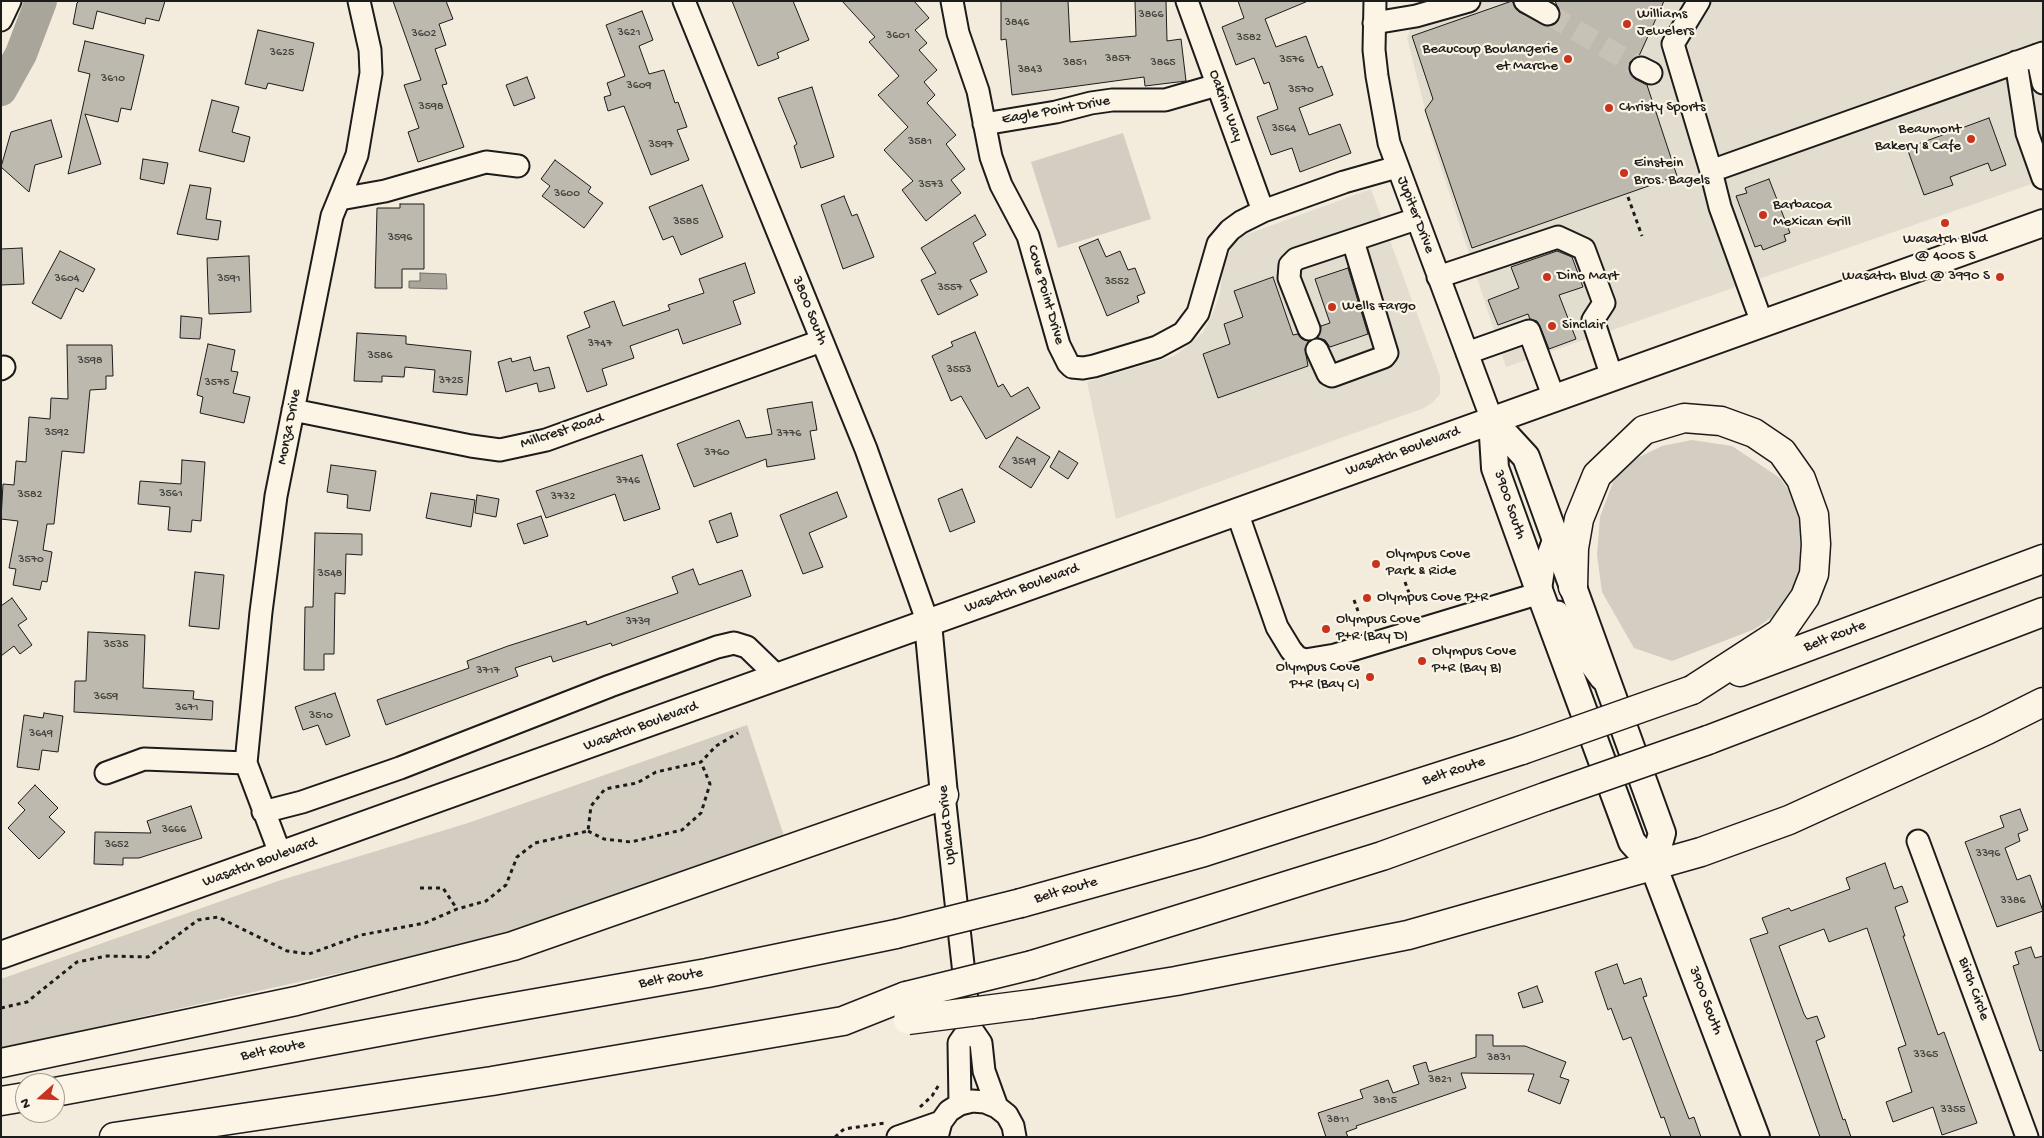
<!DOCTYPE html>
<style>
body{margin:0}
#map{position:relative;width:2044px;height:1138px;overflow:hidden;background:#f3ecdd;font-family:"Gochi Hand",sans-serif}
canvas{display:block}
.frame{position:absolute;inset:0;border:2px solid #1c1c1c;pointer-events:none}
.north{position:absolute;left:15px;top:1073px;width:50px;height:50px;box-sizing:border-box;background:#fcf5e5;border:1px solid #a29e95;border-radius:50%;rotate:250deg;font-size:14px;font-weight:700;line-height:20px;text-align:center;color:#1c1c1c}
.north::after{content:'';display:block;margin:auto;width:18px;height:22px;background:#c8321e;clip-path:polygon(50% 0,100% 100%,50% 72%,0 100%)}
</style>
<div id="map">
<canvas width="2044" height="1138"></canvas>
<div class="frame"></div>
<div class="north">N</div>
</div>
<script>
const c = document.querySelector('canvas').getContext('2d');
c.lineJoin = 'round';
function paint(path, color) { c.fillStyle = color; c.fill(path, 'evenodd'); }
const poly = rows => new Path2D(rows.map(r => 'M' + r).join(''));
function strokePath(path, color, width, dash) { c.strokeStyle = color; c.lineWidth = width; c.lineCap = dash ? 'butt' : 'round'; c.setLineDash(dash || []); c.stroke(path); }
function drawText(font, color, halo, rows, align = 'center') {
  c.font = font + ' "Gochi Hand",sans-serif'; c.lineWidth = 4.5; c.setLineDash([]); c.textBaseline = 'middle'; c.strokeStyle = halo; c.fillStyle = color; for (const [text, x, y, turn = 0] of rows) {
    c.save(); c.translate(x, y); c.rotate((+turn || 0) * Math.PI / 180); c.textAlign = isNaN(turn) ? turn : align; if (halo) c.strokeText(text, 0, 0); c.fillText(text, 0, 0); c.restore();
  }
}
paint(poly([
 [1422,1,2043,1,2043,180,1506,367,1435,149,1407,38],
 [1371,189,1440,376,1440,394,1432,403,1424,408,1116,519,1087,382,1174,356,1190,344,1203,332,1213,313,1220,293,1224,262,1233,246,1242,236]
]), '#e3ddcf');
paint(poly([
 [1123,133,1151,219,1058,248,1031,162],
 [1692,440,1732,446,1780,478,1798,504,1804,546,1796,583,1779,612,1755,629,1672,661,1634,648,1602,592,1597,555,1600,517,1613,482,1625,464,1662,446],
 [747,725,785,839,511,935,1,1048,1,979,278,881,468,823]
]), '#d3cec1');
const water = poly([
 [420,273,446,274,447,289,409,288,409,281,420,281,420,273]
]);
paint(water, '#aaa59b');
strokePath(water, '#716e68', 1);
strokePath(poly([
 [1,90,21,54,41,1]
]), '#aaa59b', 32);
const building = poly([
 [79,1,165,1,159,21,146,18,145,24,97,11,93,29,73,24,77,3,79,1],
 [393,1,446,1,453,19,439,24,446,45,435,49,447,84,442,85,464,147,418,162,408,132,419,128,404,85,421,80,393,1],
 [732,1,793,1,809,40,777,53,779,58,758,66,732,1],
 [842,1,914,1,929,18,915,30,927,43,919,50,937,70,924,82,935,95,927,103,956,135,946,144,965,169,951,180,961,193,926,221,902,190,913,181,884,150,908,127,878,95,899,76,869,42,875,37,842,1],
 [1001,1,1068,1,1070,42,1136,36,1135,1,1166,1,1167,41,1181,39,1186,81,1145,86,1144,77,1012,95,1006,39,1001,40,1001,1],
 [1238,1,1308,1,1265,19,1276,47,1306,36,1318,68,1322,66,1333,95,1299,108,1309,135,1340,124,1351,153,1300,172,1292,148,1271,155,1257,117,1278,109,1269,82,1264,84,1254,58,1236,65,1222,27,1244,18,1238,1],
 [1512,1,1519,12,1548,26,1554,25,1559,20,1560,13,1555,1,1664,1,1639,56,1630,62,1629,69,1635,79,1647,85,1677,176,1472,248,1425,110,1433,99,1412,36,1512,1],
 [642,11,653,40,639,46,649,74,664,70,675,103,678,102,687,127,677,130,689,160,651,175,624,106,608,111,604,97,611,95,607,83,625,76,606,25,642,11],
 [258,30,314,43,303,91,268,83,266,89,245,84,258,30],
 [85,41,144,55,131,110,121,108,118,122,85,114,101,164,68,174,90,74,78,71,85,41],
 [527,77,535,98,514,106,506,85,527,77],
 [812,87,834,157,801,168,794,146,797,144,778,98,812,87],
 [212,100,239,107,232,132,250,137,244,162,199,151,212,100],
 [1989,118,2006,165,1991,171,1988,163,1950,177,1953,185,1924,195,1907,148,1989,118],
 [51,120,62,157,35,165,29,192,1,167,11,132,51,120],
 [143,159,168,163,164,184,140,179,143,159],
 [555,160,591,187,588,192,603,203,584,228,542,196,550,186,541,179,555,160],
 [1769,179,1790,233,1784,235,1786,241,1763,250,1761,245,1755,247,1736,196,1747,193,1745,188,1769,179],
 [190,185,211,188,206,219,221,221,218,240,177,234,190,185],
 [702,185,723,237,681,255,673,236,663,240,649,207,702,185],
 [844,196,852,216,857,214,874,257,843,269,821,205,844,196],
 [400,204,424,204,424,269,402,269,402,288,375,288,377,208,400,208,400,204],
 [975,215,986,235,973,243,987,272,970,280,978,295,938,315,921,280,936,273,921,248,975,215],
 [1098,239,1106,257,1120,251,1128,270,1135,268,1145,293,1137,296,1139,302,1107,316,1079,247,1098,239],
 [22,248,24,284,1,285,1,249,22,248],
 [60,251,95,269,83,292,76,288,61,319,32,303,60,251],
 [1557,251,1572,257,1583,287,1559,295,1576,339,1549,349,1540,326,1537,321,1530,319,1528,314,1498,325,1488,300,1519,288,1511,267,1557,251],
 [249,256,251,312,209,314,207,258,249,256],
 [745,263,755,293,733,301,741,324,683,344,678,329,630,346,634,358,602,369,607,385,587,392,567,336,590,327,584,312,614,301,623,326,670,310,668,305,704,293,699,279,745,263],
 [1348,268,1368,334,1330,347,1325,340,1318,338,1321,326,1330,323,1315,279,1348,268],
 [1273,277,1293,335,1298,334,1302,339,1309,341,1305,349,1308,366,1218,398,1203,354,1230,344,1224,324,1243,317,1234,291,1273,277],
 [181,316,202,318,200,339,180,338,181,316],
 [975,332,998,387,1003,384,1011,397,1028,387,1040,408,986,439,961,396,951,401,932,356,953,346,951,342,975,332],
 [357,333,406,336,406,344,471,351,467,395,433,392,435,370,405,367,404,377,382,376,382,382,354,381,357,333],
 [208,344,235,350,231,371,238,372,233,393,250,397,244,423,200,413,203,397,197,395,208,344],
 [67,345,112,345,113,376,106,376,106,389,90,390,84,453,62,451,54,524,47,524,43,550,52,552,47,582,42,581,40,590,13,585,16,569,9,568,18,521,1,519,3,484,14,485,16,461,26,462,29,417,50,419,51,398,68,399,67,345],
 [530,357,534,371,549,367,555,388,539,392,537,383,506,392,498,362,511,358,512,362,530,357],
 [812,402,817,430,810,431,815,459,767,467,766,459,694,487,677,444,739,420,746,438,772,434,767,409,812,402],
 [1017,437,1050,457,1031,488,999,467,1017,437],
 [1059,451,1078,463,1068,479,1050,467,1059,451],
 [642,455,660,509,624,521,615,494,546,518,536,491,642,455],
 [182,460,205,462,201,521,192,520,191,532,168,530,170,507,138,504,140,481,181,484,182,460],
 [331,465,376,471,370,511,347,508,348,495,327,492,331,465],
 [962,489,975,522,950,532,938,499,962,489],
 [837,492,847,517,809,533,823,567,803,574,780,515,837,492],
 [431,493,475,500,471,527,426,518,431,493],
 [477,495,499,499,496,517,475,513,477,495],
 [731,513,738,536,717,543,709,521,731,513],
 [541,516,548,536,524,544,517,524,541,516],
 [315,533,362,534,362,555,346,554,345,594,335,593,334,654,324,654,324,670,304,670,305,607,313,607,315,533],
 [693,569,699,585,742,570,751,596,612,646,611,643,553,662,551,656,515,668,518,676,386,725,377,700,469,668,467,661,508,646,586,621,587,625,678,593,672,577,693,569],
 [195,572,224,575,219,629,189,626,195,572],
 [12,598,27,619,18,625,32,645,20,654,14,646,1,656,1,606,12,598],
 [88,632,145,635,143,688,194,691,193,699,213,701,212,720,74,712,75,681,86,681,88,632],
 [335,693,350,736,326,745,318,725,303,730,295,707,335,693],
 [44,713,63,716,58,752,42,750,39,770,17,767,24,715,43,718,44,713],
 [35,785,58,808,49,817,65,832,39,859,8,828,25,810,18,803,35,785],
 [191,806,202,838,139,858,123,858,123,865,94,864,95,832,151,833,147,821,191,806],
 [2020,809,2028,830,2018,834,2020,841,2005,848,2017,880,2030,875,2043,911,1997,927,1965,842,2004,827,2000,816,2020,809],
 [1885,863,1894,889,1902,886,1908,902,1895,907,1905,936,1903,936,1938,1035,1944,1032,1977,1123,1942,1135,1933,1107,1893,1122,1886,1102,1912,1092,1898,1048,1906,1045,1867,928,1829,942,1824,929,1779,946,1804,1014,1807,1019,1817,1016,1825,1037,1816,1041,1843,1120,1845,1119,1851,1137,1820,1137,1750,939,1768,933,1762,918,1789,908,1791,911,1850,889,1846,878,1885,863],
 [2031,947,2035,958,2043,956,2043,1050,2040,1051,2013,966,2019,964,2015,952,2031,947],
 [1617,964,1624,984,1641,978,1647,996,1643,997,1665,1056,1689,1119,1694,1117,1701,1137,1671,1137,1664,1117,1661,1118,1631,1037,1623,1040,1611,1008,1608,1010,1595,972,1617,964],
 [1537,986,1543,1002,1523,1008,1518,993,1537,986],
 [1476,1035,1493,1035,1493,1046,1525,1046,1566,1062,1560,1077,1569,1080,1560,1104,1528,1091,1534,1074,1461,1073,1466,1088,1356,1126,1357,1128,1346,1132,1348,1137,1326,1137,1318,1113,1363,1098,1360,1090,1388,1080,1393,1093,1419,1084,1413,1066,1426,1062,1429,1072,1476,1057,1476,1035]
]);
paint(building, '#beb9ae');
strokePath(building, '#1c1c1c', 1);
strokePath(poly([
 [1548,14,1641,68]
]), '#c8c2b6', 21, [21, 11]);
const minor = poly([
 [684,1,866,449,928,623],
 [952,1,958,33,978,91,991,157,1001,185,1028,236,1059,345,1068,363,1072,367,1083,368,1094,366,1157,347,1183,333,1198,313,1218,244,1230,230,1241,222,1263,211,1344,182,1397,167],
 [1187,1,1263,211],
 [1375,1,1374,50,1377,76,1389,143,1492,420],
 [1525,1,1548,14],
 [1699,1,1673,44,1711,171],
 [1,20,10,1],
 [1374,23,1416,16,1469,1],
 [2037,55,2043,83],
 [2016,62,2027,133,2043,178],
 [1641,68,1651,73],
 [984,124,1056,112,1091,103,1112,100,1165,100,1217,85],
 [340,199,385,191,486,162,518,166],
 [1438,277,1558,237,1584,249,1604,303,1593,320,1612,377],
 [1762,323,1720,207,1711,171,2043,53],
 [1309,329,1289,278,1290,265,1296,259,1416,219],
 [1317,350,1328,374,1332,376,1384,357,1387,353,1353,241],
 [1467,353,1529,331,1554,398],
 [1,369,4,367],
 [293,410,471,446,500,450,546,440,821,341],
 [1237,512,1277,627,1291,650,1297,657,1305,660,1335,655,1540,593],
 [1540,593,1544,566,1555,536],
 [1558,612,1566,631,1601,679],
 [106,773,144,759,246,763],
 [944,795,970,1027,981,1043,984,1071,997,1107],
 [263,812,302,802,400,768,610,686,717,647,734,643,747,647,778,677],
 [1918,841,2027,1137],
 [281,856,246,763,261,612,276,496,332,216,357,155,371,73,370,50,359,1],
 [960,1104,959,1043,970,1027],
 [898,1137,941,1122],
 [937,1137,941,1122,949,1111,960,1104,972,1101,985,1102,997,1107,1007,1115,1013,1126,1015,1137]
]);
const major = poly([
 [1492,420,1495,468,1540,593,1632,842,1653,865,1756,1137],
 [1492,420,1526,457,1573,587,1662,833,1653,865],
 [928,623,944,795],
 [1,955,2043,223]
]);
const highway = poly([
 [1573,587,1574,548,1579,519,1597,475,1644,430,1684,418,1721,421,1754,433,1782,452,1801,479,1814,515,1816,544,1814,574,1805,597,1780,633,1692,690],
 [1740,672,2043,559],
 [1708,740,2043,612],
 [1021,903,1204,852,1522,750],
 [1032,965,1382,856,1545,797],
 [1032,1004,1176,981,1408,935,1701,852,1789,820,1987,730,2043,702],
 [1,1063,296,1001,513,946,944,795],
 [55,1092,480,1013,707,973,896,934],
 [1,1101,25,1097],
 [114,1137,492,1081,843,1021,906,996]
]);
strokePath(minor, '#1c1c1c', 25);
strokePath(major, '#1c1c1c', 30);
strokePath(highway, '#1c1c1c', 31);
strokePath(poly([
 [1628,197,1642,236],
 [1405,582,1409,593],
 [1354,600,1358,611],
 [588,831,604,839,631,842,682,830,701,813,710,784,701,762],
 [420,888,443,888,457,909],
 [1,1008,27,1002,77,962,107,956,148,957,198,920,218,917,287,951,309,954,361,935,425,923,457,909,486,901,506,885,517,857,535,843,588,831,591,806,605,789,637,783,656,772,701,762,716,746,738,733],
 [920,1107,932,1096,940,1083],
 [835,1137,844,1129,885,1123]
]), '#1c1c1c', 3, [4, 4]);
strokePath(minor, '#fcf5e5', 21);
strokePath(major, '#fcf5e5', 26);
strokePath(highway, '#fcf5e5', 28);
const highwayBridge = poly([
 [1522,750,1692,690],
 [1545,797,1708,740],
 [896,934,1021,903],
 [906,996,1032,965],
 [908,1020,1032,1004]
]);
strokePath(highwayBridge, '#1c1c1c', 31, []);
strokePath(highwayBridge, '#fcf5e5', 28);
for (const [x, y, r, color] of [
 [1627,24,5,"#c8321e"],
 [1568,59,5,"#c8321e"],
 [1609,108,5,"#c8321e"],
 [1971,139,5,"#c8321e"],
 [1624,173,5,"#c8321e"],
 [1763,215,5,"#c8321e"],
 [1945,223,5,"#c8321e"],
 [1547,277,5,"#c8321e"],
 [2000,277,5,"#c8321e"],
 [1332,307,5,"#c8321e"],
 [1552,326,5,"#c8321e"],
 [1376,564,5,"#c8321e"],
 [1367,598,5,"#c8321e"],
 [1326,629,5,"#c8321e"],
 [1422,661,5,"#c8321e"],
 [1370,677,5,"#c8321e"]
]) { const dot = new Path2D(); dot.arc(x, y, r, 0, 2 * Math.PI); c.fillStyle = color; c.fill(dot); strokePath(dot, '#fcf5e5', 2); }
drawText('12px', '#444340', null, [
 ["3866",1151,15],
 ["3846",1017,23],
 ["3621",629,33],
 ["3602",424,34],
 ["3601",898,36],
 ["3582",1249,38],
 ["3625",282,53],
 ["3857",1118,59],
 ["3576",1292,60],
 ["3851",1075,63],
 ["3865",1163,63],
 ["3843",1030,70],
 ["3610",113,79],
 ["3609",639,86],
 ["3570",1301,90],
 ["3598",431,107],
 ["3564",1284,129],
 ["3581",920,142],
 ["3597",661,145],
 ["3573",931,185],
 ["3600",567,194],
 ["3585",686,222],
 ["3596",400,238],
 ["3604",67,279],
 ["3591",229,279],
 ["3552",1117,282],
 ["3557",950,288],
 ["3747",600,344],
 ["3586",380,356],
 ["3598",90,361],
 ["3553",959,370],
 ["3725",451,381],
 ["3575",217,383],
 ["3592",57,433],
 ["3776",789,434],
 ["3760",717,453],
 ["3549",1024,462],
 ["3746",628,481],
 ["3561",171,494],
 ["3582",30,495],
 ["3732",563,497],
 ["3570",31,560],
 ["3548",330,574],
 ["3739",638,622],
 ["3535",116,645],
 ["3717",488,671],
 ["3659",106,697],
 ["3671",187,708],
 ["3510",321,716],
 ["3649",41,734],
 ["3666",174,830],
 ["3652",117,845],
 ["3396",1988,854],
 ["3386",2013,901],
 ["3365",1926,1055],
 ["3831",1499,1058],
 ["3821",1440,1080],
 ["3815",1385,1101],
 ["3355",1953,1110],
 ["3811",1338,1120]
]);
drawText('15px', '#1c1c1c', '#fcf5e5', [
 ["Williams",1637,15],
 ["Jewelers",1637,32],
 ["Beaucoup Boulangerie",1558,50,"right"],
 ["et Marche",1558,67,"right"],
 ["Christy Sports",1619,108],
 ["Beaumont",1961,130,"right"],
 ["Bakery & Cafe",1961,147,"right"],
 ["Einstein",1634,164],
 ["Bros. Bagels",1634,181],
 ["Barbacoa",1773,206],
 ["Mexican Grill",1773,223],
 ["Wasatch Blvd",1945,240,"center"],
 ["@ 4005 S",1945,257,"center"],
 ["Dino Mart",1557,277],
 ["Wasatch Blvd @ 3990 S",1990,277,"right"],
 ["Wells Fargo",1342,307],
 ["Sinclair",1562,326],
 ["Olympus Cove",1386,555],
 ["Park & Ride",1386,572],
 ["Olympus Cove P+R",1377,598],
 ["Olympus Cove",1336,620],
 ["P+R (Bay D)",1336,637],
 ["Olympus Cove",1432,652],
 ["P+R (Bay B)",1432,669],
 ["Olympus Cove",1360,668,"right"],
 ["P+R (Bay C)",1360,685,"right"]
], 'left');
drawText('15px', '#1c1c1c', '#fcf5e5', [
 ["Oakrim Way",1225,106,70],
 ["Eagle Point Drive",1056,111,-10],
 ["Jupiter Drive",1415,215,69],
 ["Cove Point Drive",1045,295,74],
 ["3800 South",809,311,68],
 ["Monza Drive",290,427,-79],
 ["Millcrest Road",562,432,-18],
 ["Wasatch Boulevard",1403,452,-20],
 ["3900 South",1509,505,71],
 ["Wasatch Boulevard",1022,589,-20],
 ["Belt Route",1835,637,-21],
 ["Wasatch Boulevard",641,727,-20],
 ["Belt Route",1454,772,-18],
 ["Upland Drive",948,825,-96],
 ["Wasatch Boulevard",260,863,-20],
 ["Belt Route",1066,891,-16],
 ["Belt Route",671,979,-10],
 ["Birch Circle",1973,989,70],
 ["3900 South",1705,1001,69],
 ["Belt Route",273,1051,-11]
]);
</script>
